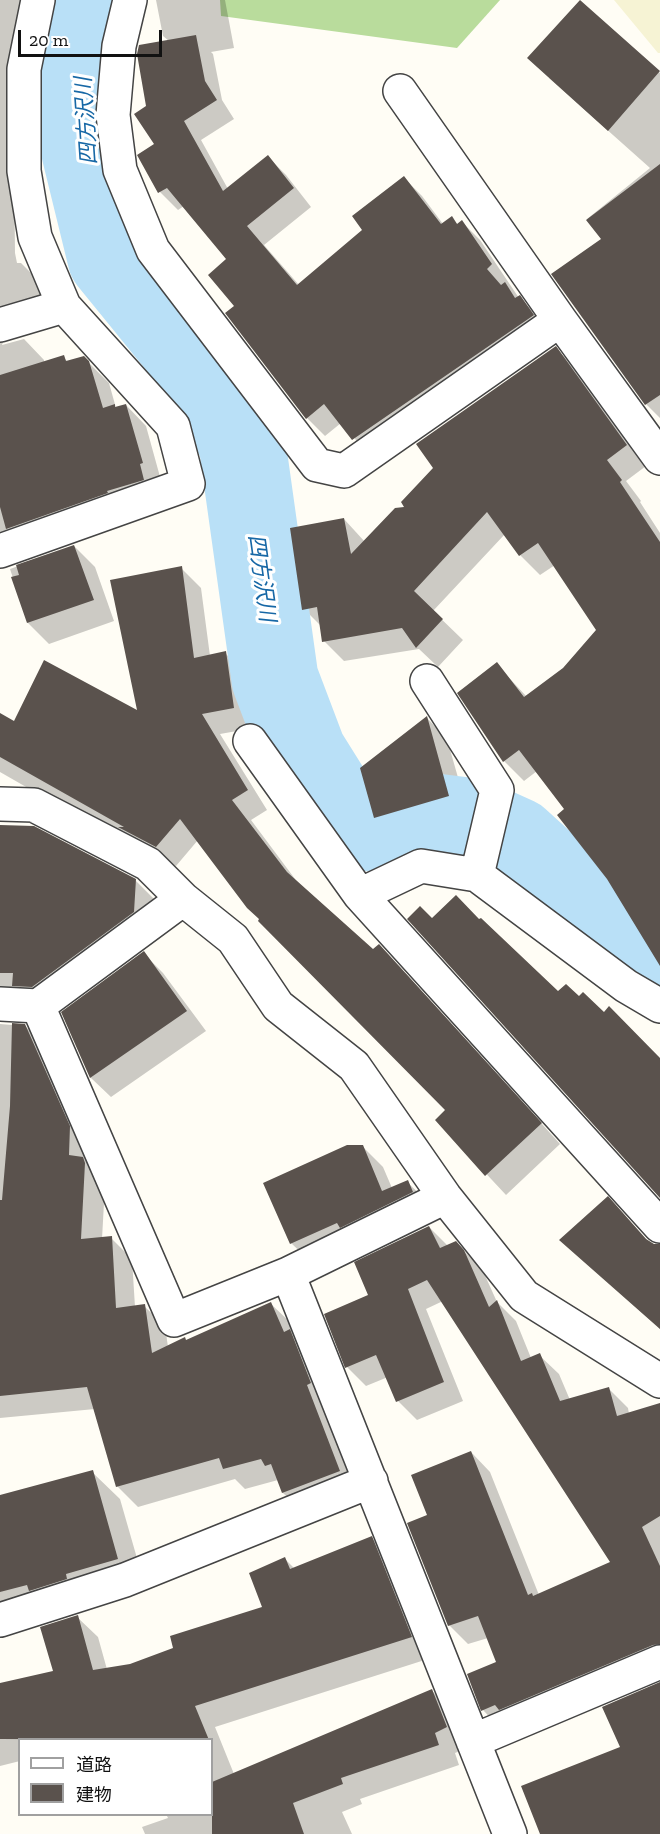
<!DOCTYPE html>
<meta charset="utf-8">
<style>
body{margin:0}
#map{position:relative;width:660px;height:1834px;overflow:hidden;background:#fffdf5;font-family:"Zilla Slab","Noto Sans JP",serif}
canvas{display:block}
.legend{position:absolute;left:18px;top:1738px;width:195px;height:78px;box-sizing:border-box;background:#fff;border:2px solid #a0a0a0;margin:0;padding:8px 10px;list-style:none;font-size:18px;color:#111}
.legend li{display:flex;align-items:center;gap:12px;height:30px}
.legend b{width:30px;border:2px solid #a0a0a0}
.scale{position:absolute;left:18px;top:30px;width:144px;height:27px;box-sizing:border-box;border:3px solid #111;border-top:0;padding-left:8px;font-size:18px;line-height:21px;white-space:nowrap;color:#111;-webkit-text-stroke:4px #fff;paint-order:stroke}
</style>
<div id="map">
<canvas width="660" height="1834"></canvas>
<ul class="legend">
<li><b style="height:8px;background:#fff"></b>道路</li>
<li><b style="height:16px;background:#5a524d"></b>建物</li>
</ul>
<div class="scale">20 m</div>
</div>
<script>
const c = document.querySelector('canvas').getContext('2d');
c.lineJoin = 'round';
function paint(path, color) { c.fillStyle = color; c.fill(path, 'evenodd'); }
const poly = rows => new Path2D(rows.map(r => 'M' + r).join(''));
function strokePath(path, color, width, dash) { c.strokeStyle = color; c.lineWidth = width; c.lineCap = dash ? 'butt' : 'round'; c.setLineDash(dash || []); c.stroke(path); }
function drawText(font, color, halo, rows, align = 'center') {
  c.font = font + ' "Zilla Slab","Noto Sans JP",serif'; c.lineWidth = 6; c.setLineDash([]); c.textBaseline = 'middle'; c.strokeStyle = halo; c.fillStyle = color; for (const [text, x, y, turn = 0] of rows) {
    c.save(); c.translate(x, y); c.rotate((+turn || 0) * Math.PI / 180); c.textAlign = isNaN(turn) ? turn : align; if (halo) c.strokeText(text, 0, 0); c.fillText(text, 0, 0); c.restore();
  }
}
paint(poly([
 [614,0,660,0,660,53,658,53]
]), '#f6f3d4');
paint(poly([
 [220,0,500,0,457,48,221,16]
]), '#b9dc9c');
paint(poly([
 [0,0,27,0,13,68,15,253,17,263,21,263,41,283,43,319,7,332,2,345,24,339,44,360,44,363,63,357,68,362,84,358,109,383,116,408,126,405,146,426,162,484,0,555],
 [156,0,225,0,234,48,211,52,213,54,222,100,234,119,201,140,228,189,268,157,286,175,311,207,264,245,299,285,364,230,404,178,422,196,443,224,452,218,458,225,462,222,480,240,519,298,538,315,551,334,371,457,341,423,325,436,307,418,227,314,236,306,228,260,184,206,178,210,160,192,139,154,156,144,148,106,169,41,163,36],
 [580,2,660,73,660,418,646,404,553,274,603,239,587,219,650,168,549,78],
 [555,348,576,368,646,466,626,481,641,501,640,502,660,533,660,944,567,810,537,771,524,781,504,761,496,664,527,697,564,669,598,630,555,565,540,575,520,555,505,534,433,611,463,640,438,667,419,649,344,661,324,641,322,627,304,609,344,519,365,542,407,508],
 [74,546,95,567,114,621,49,644,28,623,10,569],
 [181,568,201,588,210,656,225,653,245,673,254,728,220,734,267,810,251,820,301,887,373,951,399,966,560,1144,506,1195,437,1121,448,1111,261,920,198,840,176,866,61,807,0,772,0,715,14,723,139,712],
 [427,718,447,739,469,816,397,838,376,817],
 [0,827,135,880,156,901,0,1015],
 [143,953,163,973,206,1031,111,1097,91,1078,63,1013],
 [0,1024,25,1026,46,1046,105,1185,102,1239,111,1238,132,1259,135,1307,144,1306,165,1326,168,1347,187,1341,271,1304,292,1324,359,1491,304,1513,283,1493,278,1480,245,1489,235,1479,138,1507,117,1486,95,1409,0,1418],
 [362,1146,383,1167,392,1188,407,1182,428,1202,312,1263,291,1243],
 [608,1198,650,1243,660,1246,660,1329,561,1240],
 [429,1227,448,1246,456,1243,475,1262,483,1271,497,1302,516,1321,531,1358,539,1355,559,1374,570,1400,608,1388,628,1408,629,1414,660,1407,660,1669,502,1730,483,1710,469,1675,498,1663,488,1638,468,1644,449,1625,429,1515,471,1452,490,1472,539,1595,612,1563,443,1301,426,1309,463,1401,417,1420,398,1401,388,1377,366,1386,347,1367,370,1295],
 [92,1472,120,1499,145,1586,0,1625,0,1497],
 [372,1538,392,1559,431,1658,215,1727,234,1774,432,1691,453,1711,467,1748,455,1753,459,1765,360,1799,362,1804,342,1812,352,1834,145,1834,142,1827,168,1818,166,1814,212,1814,212,1740,20,1740,20,1761,0,1766,0,1685,55,1672,77,1617,98,1637,108,1673,175,1649,264,1608,285,1559,295,1569]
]), '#0003');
strokePath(poly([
 [96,0,80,85,85,152,111,258,211,381,242,443,275,679,303,753,348,825,378,829,434,817,474,822,516,841,592,910,632,943,660,960]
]), '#b9e0f7', 87);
paint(poly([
 [580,0,660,71,608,131,527,58],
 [196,35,205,81,217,100,184,121,223,191,268,155,294,188,247,226,297,285,362,230,352,216,404,176,441,224,452,216,457,224,462,220,492,264,487,269,501,285,505,282,515,298,520,295,534,315,352,440,324,404,306,419,225,313,234,306,208,275,226,259,167,188,158,193,137,155,154,144,134,114,146,106,137,54,139,45],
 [660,164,660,395,645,405,551,274,601,239,586,220],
 [556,346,627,445,607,460,622,480,620,482,660,542,660,966,607,879,557,815,564,809,519,750,503,762,457,693,497,662,524,697,563,668,596,630,538,543,519,556,487,512,414,591,443,619,416,648,402,628,322,642,317,607,302,610,290,528,344,518,351,554,395,508,404,507,401,502,433,468,416,444],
 [64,355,66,361,84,356,89,361,103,408,115,404,115,407,126,404,143,463,140,464,144,480,107,491,108,493,6,529,0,507,0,375],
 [74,545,94,600,27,623,11,577,19,575,16,565],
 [182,566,194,658,226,651,234,708,202,714,248,790,232,800,287,872,373,949,379,944,542,1123,485,1176,435,1120,445,1110,258,921,259,919,247,908,180,819,156,847,118,827,124,827,0,757,0,713,14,721,44,660,137,710,110,580],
 [427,716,449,796,374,818,360,768],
 [0,825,34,826,136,879,134,912,32,987,12,986,13,973,0,973],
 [456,895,479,919,481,918,558,991,566,984,579,996,583,992,604,1012,609,1006,660,1058,660,1198,407,919,420,906,432,918],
 [144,951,187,1011,90,1078,61,1012],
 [12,1023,25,1024,70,1126,69,1155,83,1157,85,1163,81,1239,112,1236,116,1308,145,1304,152,1353,185,1337,186,1340,271,1302,284,1332,290,1329,311,1383,307,1385,340,1471,282,1493,271,1464,265,1466,261,1459,223,1469,219,1458,116,1487,87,1387,0,1396,0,1200,2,1200,10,1106],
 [347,1145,363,1145,382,1191,408,1180,413,1192,340,1228,337,1223,290,1244,263,1183],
 [608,1196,646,1239,654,1244,660,1244,660,1329,559,1240],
 [429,1226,440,1248,456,1241,464,1250,489,1307,497,1300,521,1361,540,1353,560,1401,609,1387,617,1416,660,1403,660,1516,642,1527,660,1566,660,1644,653,1645,499,1710,495,1705,481,1711,467,1674,496,1662,478,1616,448,1626,407,1523,427,1515,411,1475,471,1451,528,1595,532,1593,533,1596,610,1562,427,1280,408,1289,444,1382,396,1402,376,1355,345,1368,324,1314,368,1295,354,1262],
 [93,1470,118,1559,66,1574,67,1579,29,1591,27,1585,0,1592,0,1495],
 [372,1536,412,1637,195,1706,209,1740,0,1739,0,1683,53,1671,40,1627,78,1615,93,1670,130,1664,173,1648,170,1636,262,1607,249,1573,285,1557,290,1569],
 [660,1682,660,1834,540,1834,521,1786,620,1747,602,1707],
 [432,1689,447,1727,435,1733,439,1745,341,1778,343,1784,293,1803,304,1834,212,1834,212,1782]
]), '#5a524d');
const minor = poly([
 [130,0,119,46,113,115,120,170,153,250,317,465,344,471,560,320],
 [400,91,560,320,660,458],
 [0,325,64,306,35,237,24,171,24,69,38,0],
 [0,551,188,484,173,426,64,306],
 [427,681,497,790,477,875],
 [250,741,360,895,660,1226],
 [0,804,34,805,148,864,183,899],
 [360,895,421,866,477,875,626,986,660,1006],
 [0,1004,38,1006,174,1320,288,1274,510,1834],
 [38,1006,183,899,233,939,278,1006,354,1066,445,1197,524,1296,660,1381],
 [288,1274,445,1197],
 [0,1620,125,1580,371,1481],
 [473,1741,660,1662]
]);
strokePath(minor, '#444', 36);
strokePath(minor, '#fff', 33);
drawText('italic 22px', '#1768a6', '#fff', [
 ["四方沢川",87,121,-94],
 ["四方沢川",261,578,82]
]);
</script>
